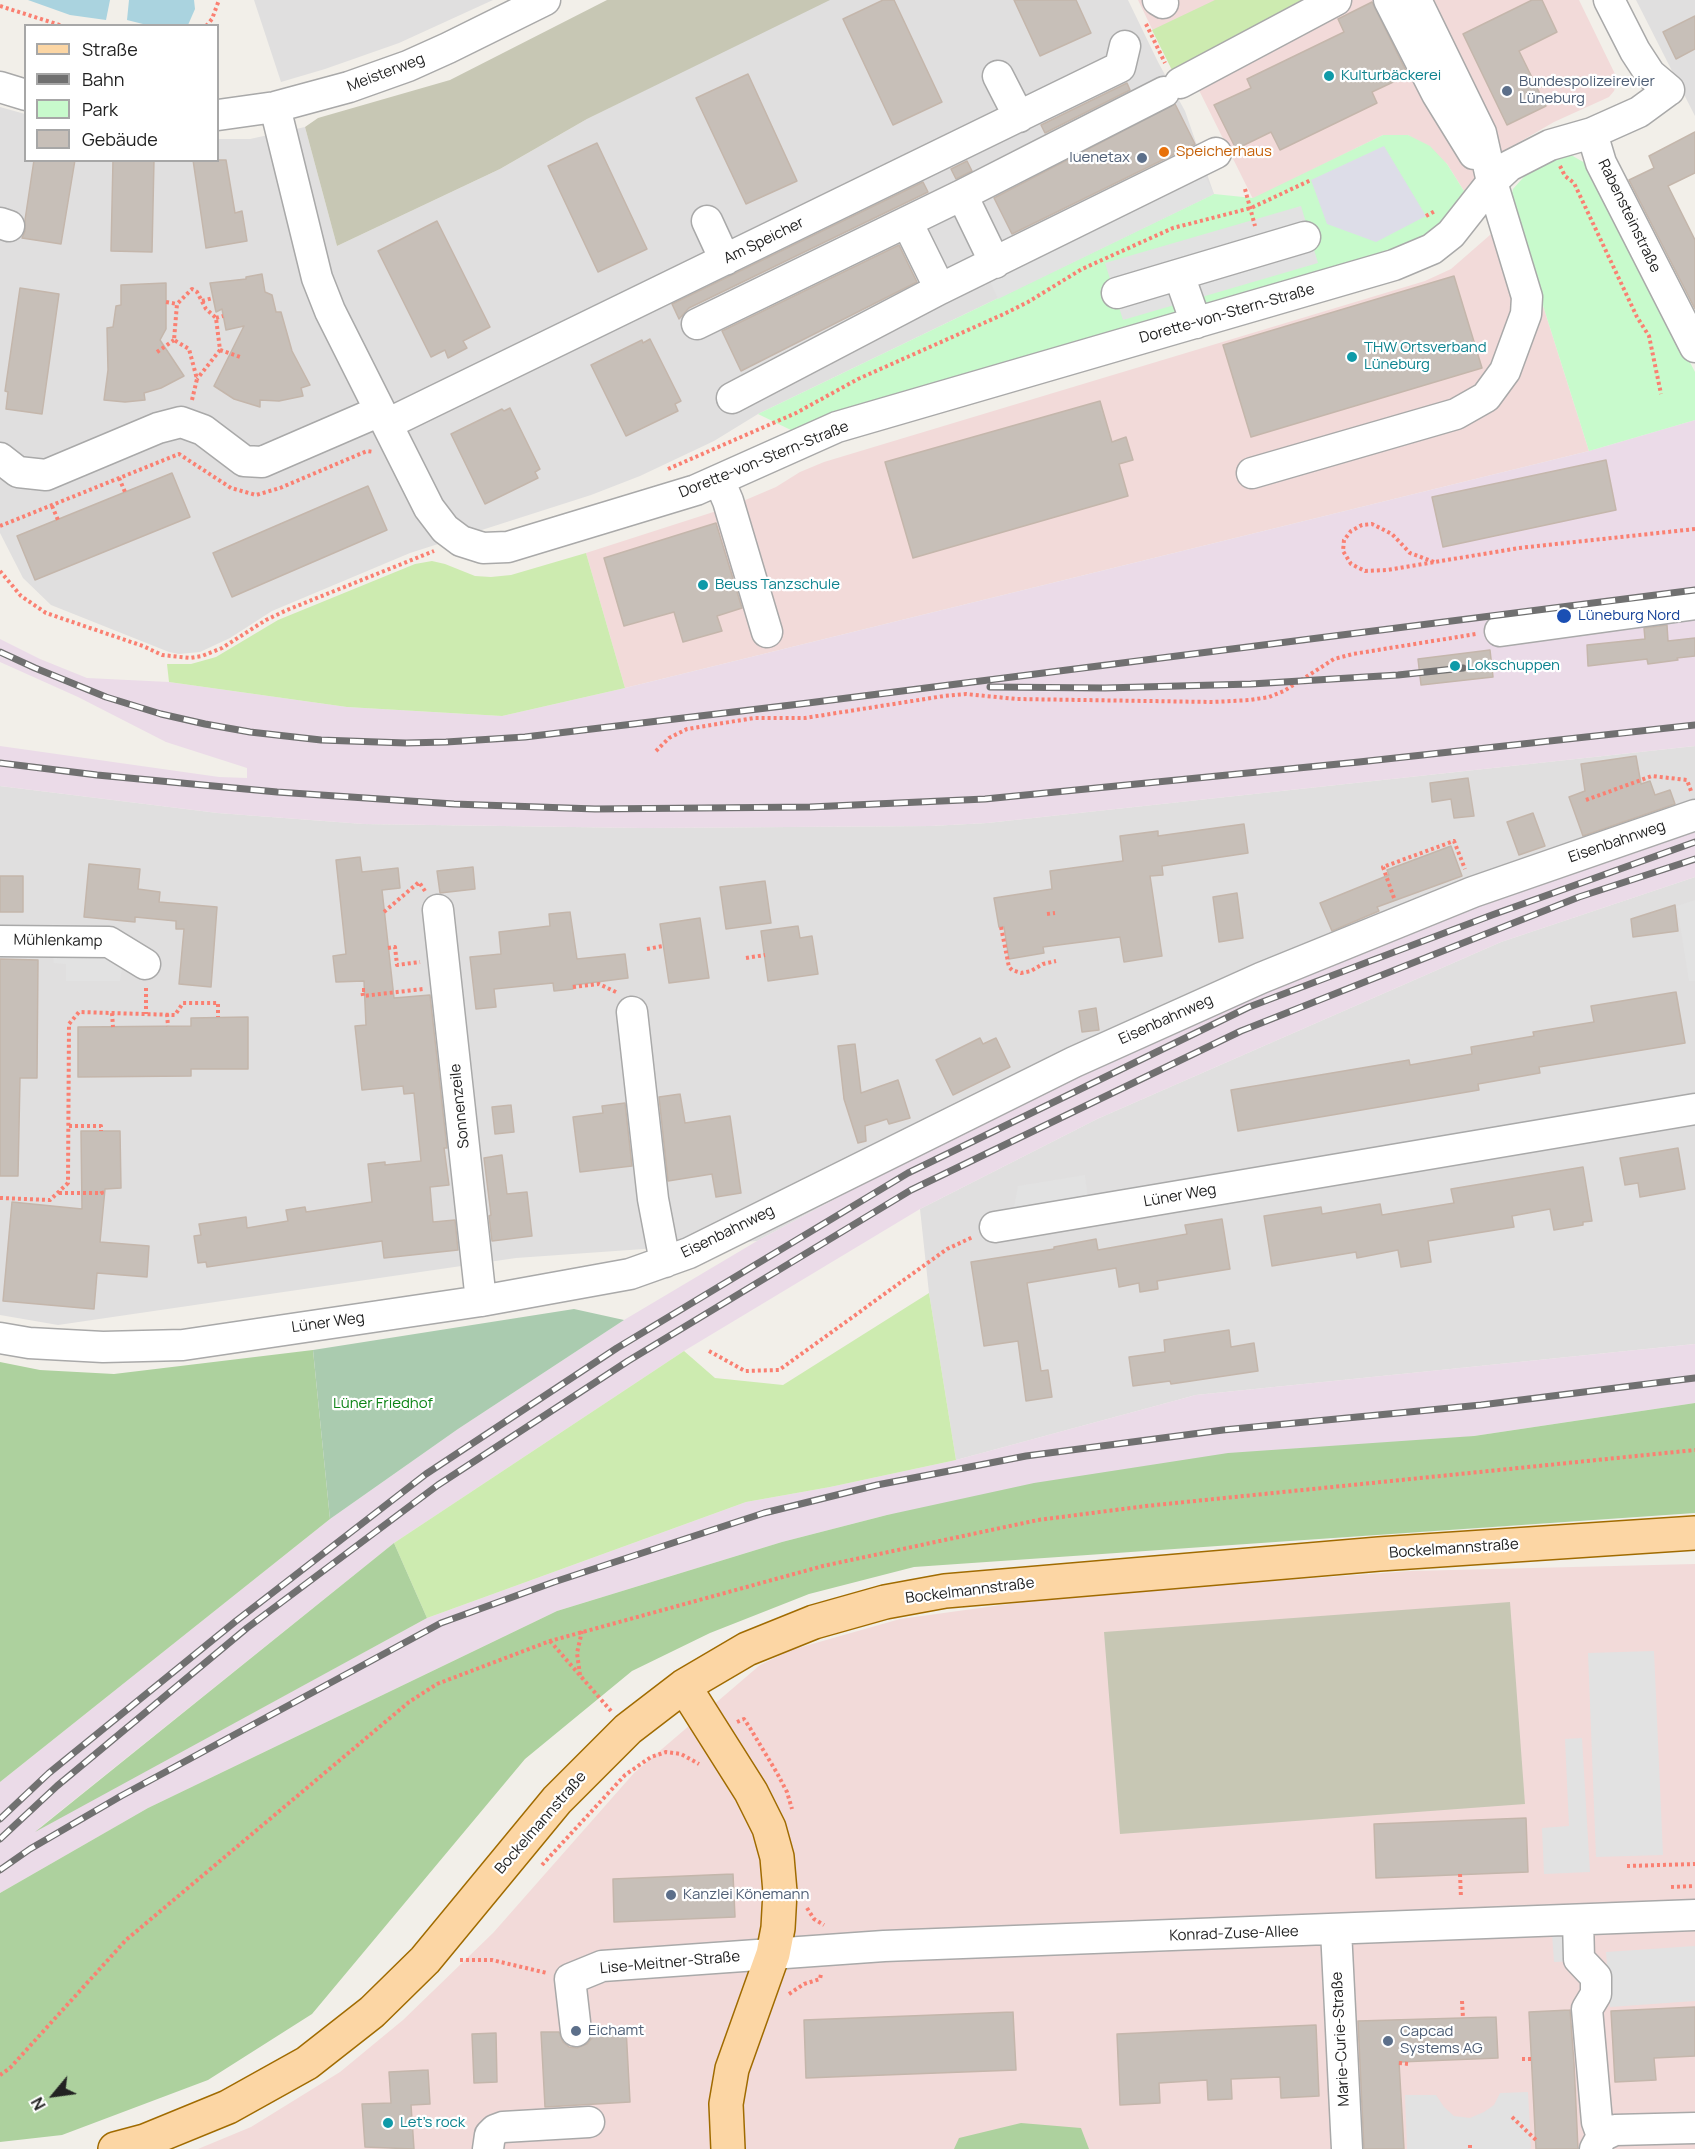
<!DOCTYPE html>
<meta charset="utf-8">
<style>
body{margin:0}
#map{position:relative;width:1695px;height:2149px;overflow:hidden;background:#f2efe9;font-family:Manrope,sans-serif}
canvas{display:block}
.legend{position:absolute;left:24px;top:24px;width:195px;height:138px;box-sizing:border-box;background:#fff;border:2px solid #a7a7a7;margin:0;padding:8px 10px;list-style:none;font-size:18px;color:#222}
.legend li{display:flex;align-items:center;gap:12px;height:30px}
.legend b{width:30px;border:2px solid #a7a7a7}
.north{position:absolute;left:24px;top:2065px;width:60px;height:60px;-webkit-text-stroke:4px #fff;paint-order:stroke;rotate:241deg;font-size:16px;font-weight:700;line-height:24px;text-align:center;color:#222}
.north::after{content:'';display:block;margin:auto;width:21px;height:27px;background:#222;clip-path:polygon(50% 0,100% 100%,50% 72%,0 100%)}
</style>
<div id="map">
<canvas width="1695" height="2149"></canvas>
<ul class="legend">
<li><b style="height:8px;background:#fcd6a4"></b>Straße</li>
<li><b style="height:8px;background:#707070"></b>Bahn</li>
<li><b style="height:16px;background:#c8facc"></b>Park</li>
<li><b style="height:16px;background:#c7bfb8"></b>Gebäude</li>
</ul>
<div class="north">N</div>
</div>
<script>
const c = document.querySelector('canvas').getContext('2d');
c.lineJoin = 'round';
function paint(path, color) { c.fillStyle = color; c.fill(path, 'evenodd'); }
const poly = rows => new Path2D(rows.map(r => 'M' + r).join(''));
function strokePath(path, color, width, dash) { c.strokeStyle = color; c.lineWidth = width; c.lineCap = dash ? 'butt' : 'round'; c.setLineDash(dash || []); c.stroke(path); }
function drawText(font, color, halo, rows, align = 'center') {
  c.font = font + ' Manrope,sans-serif'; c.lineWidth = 4.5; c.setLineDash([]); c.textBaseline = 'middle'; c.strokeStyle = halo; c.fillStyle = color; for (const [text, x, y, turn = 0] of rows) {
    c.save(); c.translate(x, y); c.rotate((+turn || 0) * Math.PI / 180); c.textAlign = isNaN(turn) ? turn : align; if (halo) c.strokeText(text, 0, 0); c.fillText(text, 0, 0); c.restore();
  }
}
paint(poly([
 [254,0,493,0,399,43,325,69,281,82],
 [824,0,1128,0,1158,62,1185,111,1214,194,758,414,714,441,640,476,591,495,410,553,272,611,230,638,200,652,179,654,169,652,51,605,23,578,0,533,0,107,25,114,26,160,218,160,218,139,250,139,305,127,337,246,500,169,587,119],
 [1636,0,1695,0,1695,116,1669,65],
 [1695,746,1695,824,937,1144,757,1241,516,1258,58,1325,0,1315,0,786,218,813,364,824,644,828,930,826,987,823],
 [1695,877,1695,1344,1196,1395,956,1460,929,1293,920,1209,1097,1119,1501,942]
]), '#e0dfdf');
paint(poly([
 [1138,0,1579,0,1615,74,1617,82,1614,91,1609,97,1554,122,1492,158,1464,191,1447,164,1408,135,1383,135,1253,199,1186,64,1172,70],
 [1514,214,1589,451,625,688,586,553,729,507,776,487,800,472,824,462,1425,281,1451,269],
 [1695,1564,1695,2149,198,2149,251,2127,340,2072,403,2020,493,1933,634,1773,760,1665,791,1650,900,1619,1067,1596,1411,1571]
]), '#f2dad9');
paint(poly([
 [1695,420,1695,746,987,823,930,826,644,828,364,824,218,813,0,786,0,746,219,777,247,778,247,768,166,742,78,697,0,662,0,639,40,659,87,678,169,682,347,707,502,716,625,688,1589,451],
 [1695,825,1695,877,1501,942,1097,1119,920,1209,684,1351,394,1543,38,1829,427,1618,746,1502,830,1487,956,1460,1196,1395,1695,1344,1695,1403,1474,1436,887,1515,782,1542,557,1611,148,1808,0,1893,0,1782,330,1519,458,1429,624,1320,757,1241,937,1144,1106,1062,1351,953]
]), '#ebdbe8');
paint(poly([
 [607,0,830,0,587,119,500,169,337,246,305,127,318,118,450,80],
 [1510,1602,1525,1804,1120,1834,1104,1632]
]), '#c7c7b4');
paint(poly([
 [1215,0,1316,0,1172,70,1152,30],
 [586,553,625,688,502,716,347,707,169,682,167,664,191,664,216,657,278,620,415,564,432,561,445,564,475,576,491,577,511,575],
 [929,1293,956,1460,830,1487,746,1502,427,1618,394,1543,684,1351,715,1378,783,1385]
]), '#cdebb0');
paint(poly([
 [313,1350,330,1519,0,1782,0,1362,40,1370,114,1374],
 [1695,1403,1695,1513,914,1567,809,1594,710,1633,632,1671,525,1759,312,2014,208,2080,62,2135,0,2142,0,1893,148,1808,557,1611,782,1542,887,1515,1034,1483,1228,1453,1474,1436],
 [394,1543,427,1618,35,1832],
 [1021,2123,1081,2128,1089,2149,954,2149,959,2138]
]), '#add19e');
paint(poly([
 [574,1309,624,1320,458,1429,330,1519,313,1350]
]), '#aacbaf');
paint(poly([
 [1383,135,1408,135,1430,146,1447,164,1464,191,1449,216,1429,236,1399,253,799,434,758,414,1214,194,1253,198],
 [1571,155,1585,163,1597,183,1695,372,1695,420,1589,451,1514,214,1511,197,1513,189,1530,170,1555,156]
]), '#c8facc');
paint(poly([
 [1198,162,1214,194,998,299,984,268],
 [1301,206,1318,263,1123,320,1105,263],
 [1695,900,1695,981,1689,981,1677,906],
 [52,947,124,959,120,981,66,981,66,964,54,963],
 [1085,1175,1088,1200,1013,1212,1018,1186],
 [1654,1651,1663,1855,1596,1857,1588,1653],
 [1582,1738,1590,1872,1544,1874,1542,1828,1569,1826,1565,1739],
 [1573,1933,1574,1961,1554,1962,1552,1934],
 [1695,1946,1695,2001,1610,2007,1606,1952],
 [1528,2092,1531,2148,1529,2149,1407,2149,1405,2095,1436,2095,1444,2107,1454,2116,1470,2118,1484,2112,1494,2105,1500,2093]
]), '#e2e2e2');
paint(poly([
 [1384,146,1426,216,1376,242,1327,224,1311,180]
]), '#dddde8');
paint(poly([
 [28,0,110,0,106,20,70,15],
 [129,0,194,0,195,9,188,25,147,25,127,20]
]), '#aad3df');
const building = poly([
 [883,0,894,0,942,102,893,125,843,19,883,0],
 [1014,0,1076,0,1091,33,1040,56,1014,0],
 [1532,0,1542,0,1557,32,1519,51,1546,106,1507,125,1463,34,1532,0],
 [1372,2,1408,75,1372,92,1377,103,1280,150,1271,132,1236,149,1214,105,1251,88,1247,79,1344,32,1338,19,1372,2],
 [1695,16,1695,49,1676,59,1663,32,1695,16],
 [748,74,797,181,746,204,696,98,748,74],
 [1127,83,1130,90,1045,133,1041,125,1127,83],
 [1175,104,1195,144,1012,234,994,198,1175,104],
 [1695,132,1695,173,1668,186,1695,240,1695,309,1629,180,1654,168,1649,156,1695,132],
 [597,143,647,249,598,272,548,166,597,143],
 [34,160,75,160,61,244,22,238,25,231,25,220,34,160],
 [113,160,154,160,152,252,111,251,113,160],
 [193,160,226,160,235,213,242,211,247,241,206,248,193,160],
 [967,161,972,171,956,179,951,169,967,161],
 [923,182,928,192,689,308,679,319,672,304,923,182],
 [437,221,490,327,463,341,467,348,448,358,445,350,431,357,378,251,437,221],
 [899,245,917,282,741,371,722,331,899,245],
 [262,274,265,292,272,295,276,312,281,312,292,351,310,385,301,388,303,396,279,401,260,400,260,407,234,399,214,386,244,326,226,330,222,309,216,312,210,283,246,279,246,277,262,274],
 [1454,276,1482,368,1251,437,1223,345,1454,276],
 [166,283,166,329,160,340,184,376,161,388,144,393,145,400,125,402,104,400,108,370,107,328,113,327,116,306,121,305,121,285,166,283],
 [20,288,59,294,42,414,6,409,8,392,5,391,20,288],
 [650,339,681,401,675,404,678,411,626,436,591,365,642,340,643,343,650,339],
 [1100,401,1112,442,1126,437,1133,460,1119,464,1128,496,913,558,885,462,1100,401],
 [510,408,540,469,535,472,538,478,485,504,451,434,502,409,504,411,510,408],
 [1606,460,1616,510,1443,547,1432,497,1606,460],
 [172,473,190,517,35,580,17,536,172,473],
 [368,486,387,530,232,597,213,553,368,486],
 [716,523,742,608,717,616,722,631,683,642,674,612,624,626,604,558,716,523],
 [1667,625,1668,641,1695,638,1695,656,1677,658,1678,660,1648,664,1647,659,1588,666,1587,645,1645,639,1644,628,1667,625],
 [1490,650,1493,677,1421,685,1418,659,1490,650],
 [1636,756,1641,784,1650,781,1655,795,1670,790,1675,804,1583,836,1569,797,1585,791,1581,764,1636,756],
 [1468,778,1474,816,1454,818,1451,799,1432,802,1430,783,1468,778],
 [1533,813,1545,846,1519,855,1507,822,1533,813],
 [1244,824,1248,853,1162,866,1163,875,1150,876,1162,956,1124,962,1120,937,1043,947,1044,953,1009,959,1004,927,999,927,994,898,1052,889,1050,871,1123,861,1120,836,1158,831,1158,836,1244,824],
 [1451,846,1462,876,1377,907,1379,911,1332,931,1320,903,1389,875,1387,870,1451,846],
 [360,857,362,872,398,868,400,888,382,890,394,998,430,995,447,1148,444,1148,449,1185,430,1187,433,1222,455,1220,458,1250,384,1258,382,1241,207,1267,206,1262,198,1263,194,1236,201,1235,199,1224,246,1217,247,1228,288,1221,286,1210,305,1207,306,1212,372,1202,368,1164,385,1162,385,1165,421,1161,414,1093,404,1094,403,1086,362,1090,355,1026,366,1025,364,981,336,982,333,956,346,954,336,860,360,857],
 [89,864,140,869,138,889,160,892,159,902,217,907,211,987,179,984,184,929,176,929,176,921,135,917,135,922,84,917,89,864],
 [473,867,475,889,440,893,437,871,473,867],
 [0,876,23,876,23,912,0,912,0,876],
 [765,881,771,923,726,929,720,887,765,881],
 [1237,893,1243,938,1219,942,1213,897,1237,893],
 [1675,905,1678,931,1633,937,1631,919,1675,905],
 [570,912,577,959,625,954,628,978,573,985,573,989,554,991,553,983,494,989,496,1007,476,1009,470,957,501,954,499,932,550,926,549,914,570,912],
 [700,918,709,978,669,983,660,924,700,918],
 [798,926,800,938,812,936,818,974,768,981,761,931,798,926],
 [0,959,38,960,37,1078,20,1078,18,1176,0,1176,0,959],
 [1676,992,1685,1043,1539,1067,1540,1073,1478,1084,1479,1090,1238,1131,1231,1090,1409,1060,1410,1065,1472,1054,1471,1047,1534,1036,1533,1032,1594,1022,1591,1006,1676,992],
 [1096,1008,1099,1030,1082,1032,1079,1011,1096,1008],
 [248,1017,248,1069,191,1069,191,1076,78,1077,78,1027,191,1026,191,1018,248,1017],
 [980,1038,983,1044,996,1038,1010,1067,953,1095,936,1060,980,1038],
 [855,1044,861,1093,898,1080,910,1118,889,1124,887,1119,865,1126,866,1141,858,1143,844,1099,838,1046,855,1044],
 [680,1094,685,1123,730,1116,741,1193,716,1197,712,1174,668,1181,659,1097,680,1094],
 [625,1103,632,1166,580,1172,573,1117,603,1113,602,1106,625,1103],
 [511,1105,514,1132,495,1134,492,1107,511,1105],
 [81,1131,120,1131,121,1188,105,1189,100,1242,149,1246,147,1277,97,1273,94,1309,3,1301,12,1202,82,1209,81,1131],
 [1678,1148,1685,1189,1640,1197,1638,1183,1625,1185,1620,1158,1678,1148],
 [502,1155,507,1194,527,1192,532,1236,492,1241,489,1216,491,1215,484,1158,502,1155],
 [1583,1167,1592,1221,1583,1222,1583,1225,1554,1230,1550,1209,1512,1216,1514,1227,1428,1241,1431,1262,1401,1267,1398,1250,1357,1258,1356,1252,1272,1266,1264,1216,1321,1207,1322,1214,1380,1204,1382,1215,1454,1203,1451,1189,1583,1167],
 [1222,1219,1230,1269,1157,1281,1158,1289,1140,1292,1139,1283,1119,1287,1116,1268,1027,1283,1041,1371,1048,1370,1052,1397,1026,1401,1018,1341,984,1346,971,1262,1054,1249,1054,1247,1096,1239,1098,1250,1187,1234,1185,1225,1222,1219],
 [1229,1330,1231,1347,1254,1343,1258,1371,1171,1384,1170,1381,1133,1386,1129,1357,1165,1352,1164,1340,1229,1330],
 [1526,1818,1528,1872,1376,1878,1374,1824,1526,1818],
 [733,1874,735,1917,614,1922,613,1879,733,1874],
 [1695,2007,1695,2056,1654,2058,1656,2080,1615,2082,1611,2011,1695,2007],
 [1570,2010,1574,2063,1578,2149,1536,2149,1529,2012,1570,2010],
 [1013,2012,1016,2070,806,2078,804,2020,1013,2012],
 [1496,2017,1498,2058,1399,2062,1404,2149,1364,2149,1358,2021,1496,2017],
 [1316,2025,1319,2096,1281,2098,1280,2077,1231,2079,1232,2099,1208,2100,1207,2080,1159,2083,1160,2103,1120,2105,1117,2034,1316,2025],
 [626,2028,630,2102,545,2107,541,2032,559,2032,563,2042,569,2047,577,2048,587,2044,592,2038,593,2030,626,2028],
 [496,2033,497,2082,474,2083,472,2034,496,2033],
 [428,2070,430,2104,411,2105,414,2149,365,2147,362,2104,391,2103,389,2072,428,2070]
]);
paint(building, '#c7bfb8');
strokePath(building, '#c4b6ab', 1.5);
const minor = poly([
 [1158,0,1163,3],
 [1389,0,1437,94,1474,154],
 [1609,0,1635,51,1650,74,1669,90],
 [998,76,1019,117],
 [1180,83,1336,0],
 [0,87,26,95],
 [1669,90,1639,112,1592,133,1601,163,1695,347],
 [275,107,317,278,330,311,429,508,445,529,461,541,483,548,508,547,696,490,837,427,1394,265,1432,249,1451,234,1492,182,1509,166,1550,145,1592,133],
 [218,115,275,107,349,87,408,66,448,48,545,0],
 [962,195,995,263],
 [707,221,725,260],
 [907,222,940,289],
 [0,223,9,226],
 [1179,275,1196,323],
 [1117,293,1305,237],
 [697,324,962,195,1164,92],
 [732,398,940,289,1216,153],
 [387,424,1120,67,1125,46],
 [0,458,18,472,46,475,158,428,181,422,203,430,244,461,262,462,380,411],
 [1252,473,1456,414,1486,397,1505,371,1526,314,1527,297,1492,182,1481,133,1416,0],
 [719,480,728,501,767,632],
 [1500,631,1695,604],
 [438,910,481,1301],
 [0,941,109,942,145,964],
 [632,1012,653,1199,665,1262],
 [995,1227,1695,1109],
 [0,1338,29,1343,103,1347,183,1345,481,1301,630,1274,689,1253,1074,1062,1261,978,1473,892,1695,815],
 [1578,1920,1579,1959,1596,1977,1596,1994,1587,2009,1597,2122,1602,2136],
 [1336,1930,1347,2149],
 [576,2031,570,1979,602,1966,884,1946,1695,1915],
 [488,2149,490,2135,495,2130,503,2127,589,2122],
 [1595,2149,1602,2136,1615,2130,1695,2128]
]);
const major = poly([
 [684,1686,751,1792,769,1828,777,1857,780,1892,778,1928,773,1954,732,2069,726,2104,728,2149],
 [115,2149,145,2141,228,2107,307,2063,372,2012,425,1960,557,1800,628,1729,684,1686,747,1649,814,1622,885,1602,945,1591,1379,1554,1695,1533]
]);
strokePath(minor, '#a9a9a9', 33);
strokePath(major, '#a06b00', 36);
strokePath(poly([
 [0,6,63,26],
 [1146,24,1165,63],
 [206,26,212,19,219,0],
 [1560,166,1565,176,1574,183,1637,317,1649,336,1661,394],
 [1245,189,1255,226],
 [1426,216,1435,211],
 [202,301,213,298],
 [166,302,177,304],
 [216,318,223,316],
 [220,350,240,357],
 [157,352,174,340],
 [192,400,197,379,189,349,174,340,177,304,192,289,197,292,206,309,216,318,220,350,197,379],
 [668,469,796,413,858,379,1004,314,1028,302,1082,269,1173,228,1251,208,1311,180],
 [119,478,125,492],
 [52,506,58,520],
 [0,526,179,454,231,488,256,495,280,488,367,451,374,452],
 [1434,562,1410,553,1392,534,1372,524,1362,525,1351,531,1344,540,1343,551,1351,564,1365,571,1387,570,1519,548,1695,529],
 [0,571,21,596,46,613,143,646,162,655,190,658,202,656,222,648,266,620,287,610,434,551],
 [656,751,669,738,687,729,754,718,805,718,944,696,966,694,1016,699,1213,702,1250,700,1269,697,1284,691,1334,659,1353,654,1476,634],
 [1586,800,1652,776,1687,780,1691,791],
 [1394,898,1383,867,1454,841,1465,869],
 [384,912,419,882,425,891],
 [1047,914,1055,913],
 [1001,927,1009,967,1012,970,1021,973,1031,971,1043,964,1056,961],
 [388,948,395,947,397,965,420,962],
 [647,949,663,946],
 [746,958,765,955],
 [573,987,599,984,618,993],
 [146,988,146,1014],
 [365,990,362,990,363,996,423,989],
 [112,1013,113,1027],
 [167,1014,168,1026],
 [69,1126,101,1126,101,1131],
 [59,1193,102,1193,101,1189],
 [0,1198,50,1200,68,1183,69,1024,79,1012,175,1015,183,1003,218,1003,218,1017],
 [709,1351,745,1371,779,1370,947,1249,973,1237],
 [550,1641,611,1711],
 [580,1675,577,1653,582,1631],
 [737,1722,744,1719,750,1728,777,1773,787,1792,792,1809],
 [542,1865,625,1775,651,1757,666,1752,681,1754,699,1764],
 [1627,1866,1695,1864],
 [1460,1874,1461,1898],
 [1671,1887,1695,1886],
 [807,1908,814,1919,824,1925],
 [460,1960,492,1960,547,1973],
 [789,1994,804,1984,820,1979,821,1974],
 [1462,2001,1463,2018],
 [1522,2059,1532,2059],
 [1399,2063,1409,2064],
 [0,2075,10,2068,126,1940,409,1702,437,1684,550,1641,823,1566,1038,1520,1146,1506,1695,1450],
 [1512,2117,1536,2140],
 [1470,2145,1470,2149]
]), '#fa8072', 4, [3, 3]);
strokePath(minor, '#fff', 30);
strokePath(major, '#fcd6a4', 33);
const rail = poly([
 [0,652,35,668,106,697,161,714,205,724,250,732,321,740,406,743,446,742,525,737,808,703,1695,590],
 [990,687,1105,688,1251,684,1398,675,1463,668],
 [0,763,97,775,277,792,454,804,595,809,810,807,985,799,1359,762,1695,725],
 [0,1819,49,1773,236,1621,426,1474,617,1348,908,1173,1249,1007,1492,915,1695,842],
 [0,1839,57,1786,247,1628,438,1485,628,1361,911,1190,1241,1031,1579,897,1695,859],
 [0,1870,30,1849,121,1796,441,1623,554,1582,764,1513,877,1485,1026,1456,1223,1430,1481,1405,1695,1378]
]);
strokePath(rail, '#707070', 7);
strokePath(rail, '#fff', 4.5, [14]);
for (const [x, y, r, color] of [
 [1329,76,6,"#0f9aa8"],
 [1507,91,6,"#5c6f8a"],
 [1164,152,6,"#e8710a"],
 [1142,158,6,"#5c6f8a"],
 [1352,357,6,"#0f9aa8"],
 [703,585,6,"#0f9aa8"],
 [1564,616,8,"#1a4fb4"],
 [1455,666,6,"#0f9aa8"],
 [671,1895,6,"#5c6f8a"],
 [576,2031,6,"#5c6f8a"],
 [1388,2041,6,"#5c6f8a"],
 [388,2123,6,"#0f9aa8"]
]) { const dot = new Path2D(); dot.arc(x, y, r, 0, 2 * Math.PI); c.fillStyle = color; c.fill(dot); strokePath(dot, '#fff', 2); }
drawText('15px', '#222', '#fff', [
 ["Meisterweg",386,73,-21],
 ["Rabensteinstraße",1629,216,64],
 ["Am Speicher",764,241,-26],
 ["Dorette-von-Stern-Straße",1227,314,-16],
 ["Dorette-von-Stern-Straße",764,460,-22],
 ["Eisenbahnweg",1617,842,-19],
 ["Mühlenkamp",58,941,1],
 ["Eisenbahnweg",1166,1020,-24],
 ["Sonnenzeile",460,1106,-96],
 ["Lüner Weg",1180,1196,-10],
 ["Eisenbahnweg",728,1232,-26],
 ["Lüner Weg",328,1323,-8],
 ["Bockelmannstraße",1454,1549,-4],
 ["Bockelmannstraße",970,1591,-7],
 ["Bockelmannstraße",541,1823,-49],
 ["Konrad-Zuse-Allee",1234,1934,-2],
 ["Lise-Meitner-Straße",670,1963,-5],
 ["Marie-Curie-Straße",1341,2039,-93]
]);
drawText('15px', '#0d838f', '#fff', [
 ["Kulturbäckerei",1341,76],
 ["THW Ortsverband",1364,348],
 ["Lüneburg",1364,365],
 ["Beuss Tanzschule",715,585],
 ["Lokschuppen",1467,666],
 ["Let’s rock",400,2123]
], 'left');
drawText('15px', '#4e5e75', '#fff', [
 ["Bundespolizeirevier",1519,82],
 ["Lüneburg",1519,99],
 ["luenetax",1130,158,"right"],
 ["Kanzlei Könemann",683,1895],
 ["Eichamt",588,2031],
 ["Capcad",1400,2032],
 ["Systems AG",1400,2049]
], 'left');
drawText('15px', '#c56008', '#fff', [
 ["Speicherhaus",1176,152]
], 'left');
drawText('15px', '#164399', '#fff', [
 ["Lüneburg Nord",1578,616]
], 'left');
drawText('15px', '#0c8416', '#fff', [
 ["Lüner Friedhof",383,1404]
]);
</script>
